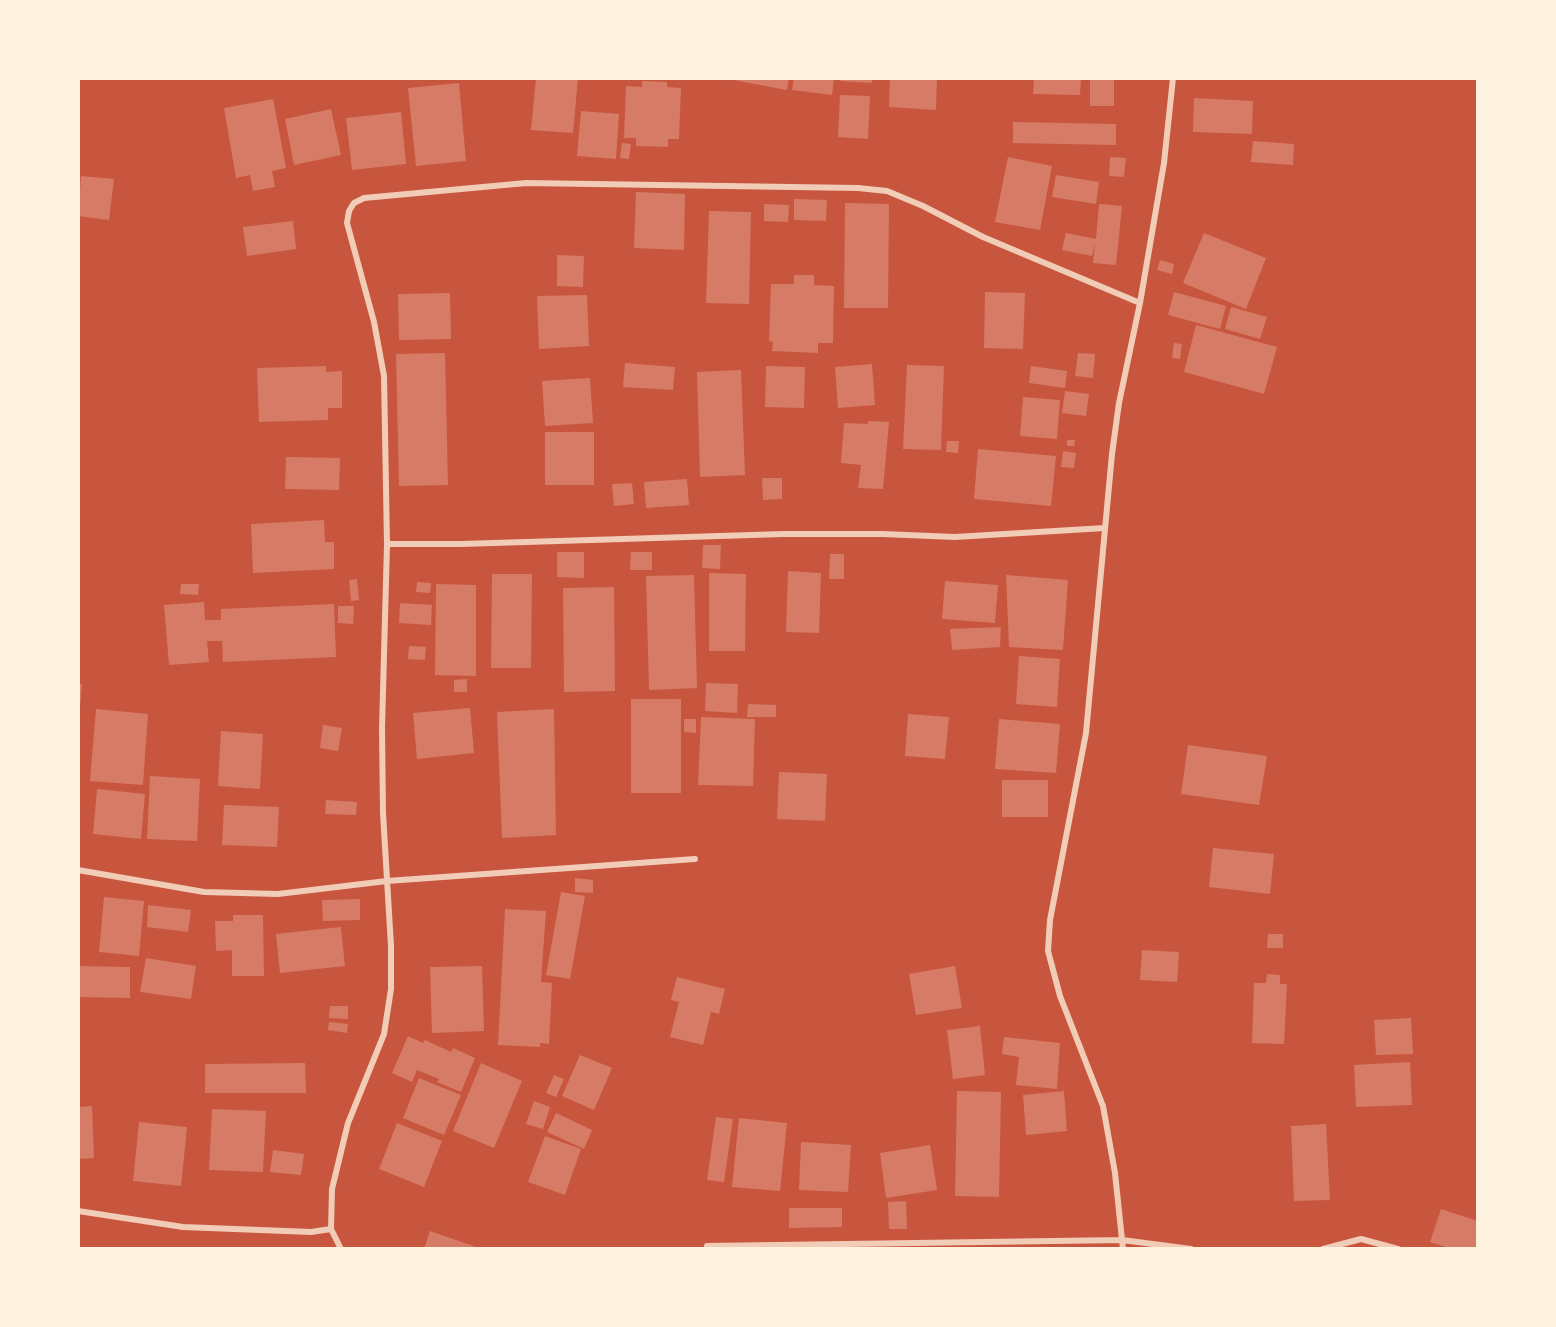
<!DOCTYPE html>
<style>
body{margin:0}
#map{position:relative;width:1556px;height:1327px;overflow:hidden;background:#c8553d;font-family:"IBM Plex Sans",sans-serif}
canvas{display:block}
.frame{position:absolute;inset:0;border:80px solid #fff3e0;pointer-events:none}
</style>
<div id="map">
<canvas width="1556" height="1327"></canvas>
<div class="frame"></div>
</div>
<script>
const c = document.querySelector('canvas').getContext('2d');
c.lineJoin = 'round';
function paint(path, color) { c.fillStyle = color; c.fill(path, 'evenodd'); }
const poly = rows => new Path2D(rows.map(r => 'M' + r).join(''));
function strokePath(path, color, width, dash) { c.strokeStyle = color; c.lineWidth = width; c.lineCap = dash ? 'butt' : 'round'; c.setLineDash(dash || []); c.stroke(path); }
paint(poly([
 [536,78,578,78,573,133,531,130],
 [723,78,789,78,787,90],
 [794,78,834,78,832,95,792,90],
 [841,78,872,78,872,83,840,81],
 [890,78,937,78,936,110,889,107],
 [1034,78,1081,78,1080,95,1033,94],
 [1090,78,1114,78,1114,106,1090,106],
 [642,81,667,82,667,87,681,88,679,139,668,139,668,147,636,146,636,138,624,138,626,86,642,87],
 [459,83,466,161,416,166,408,88],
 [840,95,870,96,868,139,838,137],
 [1194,98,1253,101,1252,134,1193,132],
 [273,99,286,168,272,171,275,187,253,191,250,175,236,178,224,108],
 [331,109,341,155,294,165,285,119],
 [581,111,619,114,616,159,577,156],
 [401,112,406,164,352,170,346,118],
 [1013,122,1116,124,1116,145,1013,143],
 [1253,141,1294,144,1293,165,1251,162],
 [622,143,631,144,629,159,620,158],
 [1008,157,1052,166,1040,230,995,222],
 [1110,157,1126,158,1124,177,1109,176],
 [1056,175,1099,182,1096,204,1052,197],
 [81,176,114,179,109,220,78,216],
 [636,192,685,194,684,250,634,248],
 [794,199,827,200,826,221,794,220],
 [845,203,889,204,888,308,844,308],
 [764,204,789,205,788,222,764,221],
 [1099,204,1122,206,1116,265,1093,263,1095,242,1092,256,1062,250,1066,233,1096,239],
 [709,211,751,212,749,304,706,303],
 [293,221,296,249,247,256,243,227],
 [1204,233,1266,258,1246,309,1183,283],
 [557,255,584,256,583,287,557,286],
 [1160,260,1174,264,1172,274,1157,270],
 [794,275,814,275,814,285,834,286,833,343,818,343,818,353,772,351,773,342,769,341,771,284,794,284],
 [985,292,1025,293,1023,349,984,348],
 [1174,292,1226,306,1220,329,1168,315],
 [450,293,451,339,399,340,398,294],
 [587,295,589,346,539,349,537,296],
 [1231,307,1267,317,1260,339,1225,329],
 [1196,325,1277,347,1264,394,1184,372],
 [1174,343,1182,344,1180,359,1172,358],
 [445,353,448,485,399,486,396,354],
 [1078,353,1095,354,1093,378,1075,376],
 [625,363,675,367,673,390,623,387],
 [872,364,875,405,838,408,835,367],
 [907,365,944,366,941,450,903,449],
 [326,366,326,372,342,371,342,408,328,408,328,420,259,422,257,368],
 [766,366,805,367,804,408,765,407],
 [1031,366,1067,371,1065,388,1029,383],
 [741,370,745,475,700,477,697,372],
 [590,378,593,423,545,426,542,381],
 [1065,391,1089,394,1086,416,1062,413],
 [1023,397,1060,400,1057,439,1020,436],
 [868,421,889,422,883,489,858,488,861,465,841,463,844,423,868,424],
 [545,432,594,432,594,485,545,485],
 [1067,440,1075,440,1074,446,1067,446],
 [947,441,959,441,958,453,946,452],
 [978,449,1056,456,1051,506,974,499],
 [1063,451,1076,453,1074,468,1061,467],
 [286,457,340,458,339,490,285,489],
 [762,478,782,478,782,499,763,500],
 [687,479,689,505,646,508,644,482],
 [632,483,634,504,614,506,612,484],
 [324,520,325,542,334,542,334,569,253,573,251,524],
 [703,545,721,545,720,569,702,568],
 [557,552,584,552,584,578,557,577],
 [631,552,652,552,652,570,630,570],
 [830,554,844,554,844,579,829,579],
 [788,571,821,573,819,633,786,632],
 [709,573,746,574,745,651,709,651],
 [492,574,532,574,531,668,491,668],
 [694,575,697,688,649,690,646,576],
 [1006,575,1068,580,1063,650,1009,647],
 [357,579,359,600,351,601,349,580],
 [945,581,998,585,995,623,942,619],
 [417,582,431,583,430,593,416,592],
 [181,584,199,584,198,595,180,594],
 [436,584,476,585,476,676,435,675],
 [614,587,615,691,564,692,563,588],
 [204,602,205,620,221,620,221,609,334,604,336,657,223,662,222,641,207,641,209,662,169,665,164,605],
 [400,603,432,605,431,625,399,623],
 [338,606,354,606,353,624,338,623],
 [1001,627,1000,647,952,650,950,629],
 [409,646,426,647,425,660,408,659],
 [1019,656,1060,659,1057,707,1016,704],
 [467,679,467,692,454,692,454,680],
 [706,683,738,684,737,713,705,711],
 [78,684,82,684,80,708,78,708],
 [631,699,681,699,681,793,631,793],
 [748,704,776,705,776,717,747,717],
 [470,708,474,753,417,759,413,713],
 [96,709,148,714,143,785,90,781],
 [554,709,556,835,502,838,497,712],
 [908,714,949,717,945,759,905,756],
 [701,717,755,719,753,786,698,785],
 [684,719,696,719,696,733,684,732],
 [999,719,1060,724,1056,773,995,769],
 [323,725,342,728,338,751,320,748],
 [221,731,263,734,260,789,218,786],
 [1188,745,1267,756,1259,805,1181,794],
 [779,772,827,774,825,821,777,819],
 [150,776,200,779,197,841,147,839],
 [1002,780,1048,780,1048,817,1002,817],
 [97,789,145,794,141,839,93,834],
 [326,800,357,802,356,815,325,814],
 [224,805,279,807,277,847,222,845],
 [1213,848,1274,854,1270,894,1209,887],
 [575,878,593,880,593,893,575,892],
 [561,892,585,896,570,979,546,975],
 [104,897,144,901,139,956,99,952],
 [360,899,360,920,323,921,322,900],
 [148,905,191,910,188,932,147,927],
 [505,909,546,911,541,982,552,983,549,1044,540,1043,540,1047,498,1045],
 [233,915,263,915,264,976,232,976,232,950,216,951,215,921,233,921],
 [341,927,345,966,280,973,276,934],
 [1268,934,1283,934,1283,948,1267,948],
 [1142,950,1179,952,1177,982,1140,980],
 [146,958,196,966,191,999,140,992],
 [78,966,130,967,130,998,78,997],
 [482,966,484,1031,432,1033,430,967],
 [955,966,962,1008,916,1015,909,974],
 [1267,974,1280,975,1280,984,1287,984,1284,1044,1252,1043,1254,983,1266,983],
 [677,977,725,989,719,1014,711,1012,703,1045,670,1037,679,1002,671,1000],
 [330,1006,348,1006,348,1019,329,1018],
 [1411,1018,1413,1054,1376,1055,1374,1020],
 [329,1022,348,1024,347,1033,328,1030],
 [980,1026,985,1075,953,1079,947,1030],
 [408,1036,423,1043,425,1040,451,1052,453,1048,475,1058,461,1092,437,1082,439,1079,417,1070,412,1082,392,1073],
 [1004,1037,1060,1043,1057,1089,1016,1085,1019,1057,1002,1054],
 [580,1055,612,1068,594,1110,562,1096],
 [1410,1062,1412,1105,1356,1107,1354,1065],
 [305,1063,306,1093,205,1093,205,1064],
 [481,1063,522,1081,494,1148,453,1131],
 [554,1075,564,1079,556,1097,546,1093],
 [419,1078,461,1095,444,1135,403,1118],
 [957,1091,1001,1092,999,1197,955,1196],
 [1064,1091,1067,1131,1026,1135,1023,1095],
 [534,1101,550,1107,543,1129,526,1124],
 [92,1106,94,1158,78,1159,78,1107],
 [212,1109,266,1111,263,1172,209,1170],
 [556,1113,592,1130,584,1149,547,1132],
 [716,1117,733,1119,724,1182,707,1180],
 [739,1118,787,1123,780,1191,732,1187],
 [139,1122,187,1127,181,1186,133,1181],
 [397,1123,442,1141,424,1187,379,1169],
 [1326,1124,1330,1200,1294,1201,1291,1126],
 [545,1136,581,1149,565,1195,528,1182],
 [801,1142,851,1145,848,1192,799,1190],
 [930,1145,937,1190,886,1198,880,1153],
 [273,1150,304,1154,301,1175,270,1172],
 [906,1201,907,1229,889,1229,888,1202],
 [789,1208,842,1208,842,1227,789,1228],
 [1441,1209,1478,1221,1478,1249,1452,1249,1430,1242],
 [430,1231,482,1249,424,1249]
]), '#d67c66');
strokePath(poly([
 [387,544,461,544,784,534,882,534,955,537,1105,528],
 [78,870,204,892,278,894,387,881,695,859],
 [78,1211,183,1227,311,1232,331,1229],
 [707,1246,1122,1240,1191,1249],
 [341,1249,331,1229,332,1189,348,1123,384,1034,391,989,391,946,383,813,382,728,387,544,384,376,374,322,347,223,349,211,354,203,364,198,526,183,858,188,887,191,923,206,983,237,1140,303],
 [1123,1249,1115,1173,1103,1106,1060,996,1048,951,1050,920,1086,733,1112,454,1119,403,1140,303,1164,163,1173,78],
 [1323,1249,1361,1239,1398,1249]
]), '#f1ccb7', 6);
</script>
